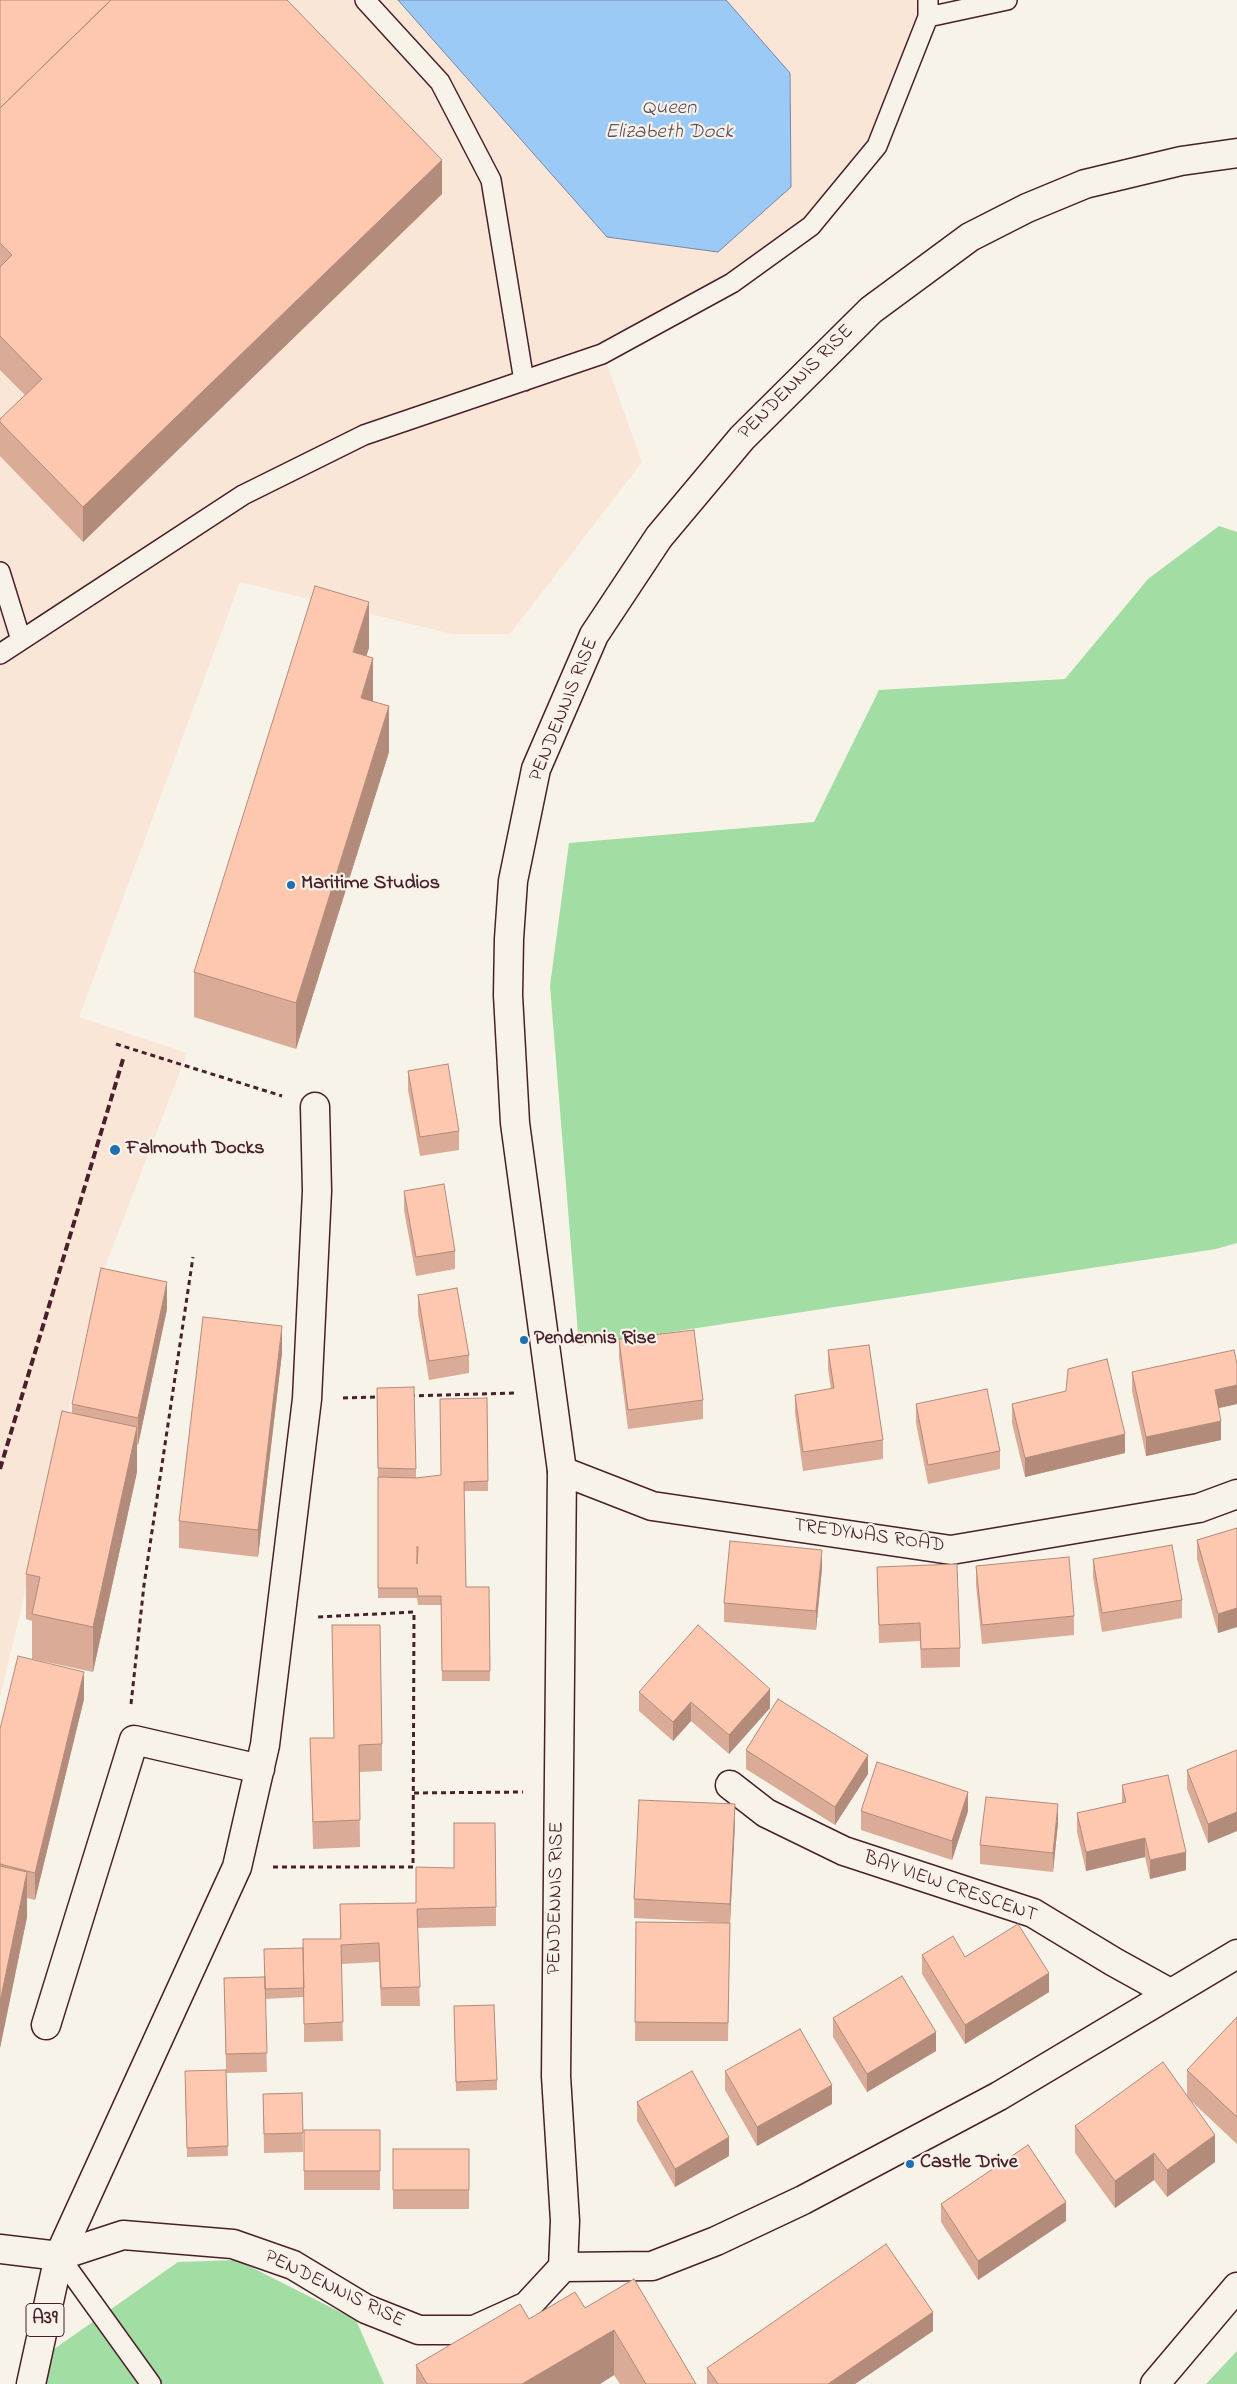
<!DOCTYPE html>
<style>
body{margin:0}
canvas{display:block;background:#f7f3e8}
</style>
<canvas width="1237" height="2384"></canvas>
<script>
const c = document.querySelector('canvas').getContext('2d');
c.lineJoin = 'round';
function paint(path, color) { c.fillStyle = color; c.fill(path, 'evenodd'); }
const poly = rows => new Path2D(rows.map(r => 'M' + r).join(''));
function strokePath(path, color, width, dash) { c.strokeStyle = color; c.lineWidth = width; c.lineCap = dash ? 'butt' : 'round'; c.setLineDash(dash || []); c.stroke(path); }
function drawText(font, color, halo, rows, align = 'center') {
  c.font = font + ' "Indie Flower",sans-serif'; c.lineWidth = 4.5; c.setLineDash([]); c.textBaseline = 'middle'; c.strokeStyle = halo; c.fillStyle = color; for (const [text, x, y, turn = 0] of rows) {
    c.save(); c.translate(x, y); c.rotate((+turn || 0) * Math.PI / 180); c.textAlign = isNaN(turn) ? turn : align; if (halo) c.strokeText(text, 0, 0); c.fillText(text, 0, 0); c.restore();
  }
}
paint(poly([
 [0,0,918,0,919,15,873,144,809,225,730,281,602,351,642,462,510,634,452,634,240,582,79,1017,187,1053,98,1285,0,1697]
]), '#f9e6d7');
paint(poly([
 [1219,526,1237,532,1237,1243,1216,1249,579,1346,550,986,569,843,814,822,879,690,1065,679,1148,579],
 [237,2260,356,2320,384,2384,29,2384,37,2361,178,2262],
 [1237,2351,1237,2384,1206,2384]
]), '#a2dda3');
const water = poly([
 [398,0,726,0,790,73,791,187,718,252,607,237,398,0]
]);
paint(water, '#9ccaf7');
strokePath(water, '#7b86a5', 1);
const lane = poly([
 [365,0,440,82,491,180,524,381],
 [928,17,1007,0],
 [0,572,21,640],
 [0,654,243,495,364,435,602,354,732,283,811,226,877,146,928,17,928,0],
 [59,2256,151,2384]
]);
const street = poly([
 [562,1471,652,1506,951,1550,1199,1508,1237,1494],
 [730,1785,766,1813,844,1851,1033,1913,1114,1962,1170,1993],
 [46,2025,134,1740,260,1769],
 [59,2256,237,1867,265,1745,307,1399,317,1191,315,1107]
]);
const secondary = poly([
 [0,2249,59,2256,123,2235,233,2244,293,2265,366,2309,419,2330,474,2330,527,2306,563,2267,565,2221,556,2076,562,1471,515,1123,508,995,509,939,513,881,536,769,594,635,659,537,742,438,871,310,970,237,1027,208,1085,184,1181,161,1237,153],
 [563,2267,652,2266,716,2241,803,2200,999,2096,1237,1954],
 [1155,2384,1237,2287]
]);
const primary = poly([
 [31,2384,59,2256]
]);
strokePath(lane, '#4a1f2b', 22);
strokePath(street, '#4a1f2b', 31);
strokePath(secondary, '#4a1f2b', 31);
strokePath(primary, '#4a1f2b', 31);
strokePath(poly([
 [116,1044,282,1096],
 [410,1396,517,1393],
 [343,1398,379,1397],
 [131,1704,144,1585,193,1257],
 [414,1793,523,1792],
 [273,1867,413,1867,414,1612,317,1617]
]), '#4a1f2b', 3, [5, 4]);
strokePath(lane, '#f7f3e8', 19);
strokePath(street, '#f7f3e8', 28);
strokePath(secondary, '#f7f3e8', 28);
strokePath(primary, '#f7f3e8', 28);
strokePath(poly([
 [0,1469,124,1056]
]), '#4a1f2b', 4, [8, 4]);
paint(poly([
 [0,0,442,194,83,542,0,456,0,419,25,395,0,370],
 [369,648,366,656,373,701,389,752,296,1049,194,1017,194,972],
 [408,1071,459,1131,459,1150,420,1156,408,1090],
 [404,1191,455,1251,455,1269,416,1276,404,1210],
 [418,1295,469,1355,469,1373,429,1380,418,1314],
 [167,1309,138,1445,137,1444,137,1472,93,1672,32,1659,32,1621,26,1619,26,1574,72,1413,72,1404],
 [619,1339,703,1400,703,1419,628,1429,619,1358],
 [828,1350,883,1440,883,1459,803,1471,795,1413,795,1395,831,1389,828,1369],
 [282,1353,258,1557,179,1548,179,1521],
 [1237,1364,1237,1404,1218,1408,1221,1440,1146,1456,1132,1391,1132,1372],
 [487,1398,488,1491,464,1491,466,1587,489,1587,490,1681,442,1681,441,1605,418,1605,417,1598,378,1598,378,1487,377,1407,416,1469,416,1478,441,1475],
 [916,1404,1000,1451,1000,1469,928,1484,916,1423],
 [1012,1404,1125,1453,1025,1477,1012,1423],
 [1237,1528,1237,1627,1218,1633,1197,1559,1197,1540],
 [1093,1559,1182,1600,1182,1618,1102,1632,1093,1577],
 [976,1566,1074,1616,1074,1635,982,1644,976,1585],
 [877,1567,960,1648,960,1667,921,1668,920,1641,879,1643],
 [822,1568,816,1630,724,1622,724,1603],
 [332,1625,382,1744,382,1771,359,1772,360,1847,313,1849,310,1738,334,1738],
 [639,1692,770,1708,729,1754,691,1721,673,1741,639,1711],
 [84,1699,35,1900,27,1898,27,1917,0,2048,0,1729],
 [746,1750,868,1774,835,1825,746,1769],
 [1237,1750,1237,1831,1208,1843,1187,1789,1187,1770],
 [1122,1785,1186,1870,1150,1879,1145,1857,1086,1871,1077,1832,1077,1813,1122,1803],
 [861,1811,968,1811,952,1860,861,1830],
 [735,1823,730,1923,634,1918,634,1899],
 [1058,1823,1053,1872,980,1864,980,1845],
 [340,1904,496,1907,496,1926,417,1928,420,2006,381,2006,379,1962,341,1964,343,2041,304,2042,304,1997,265,1999,267,2072,226,2073,228,2156,187,2157,185,2081,226,2070,224,1978,264,1977,303,1948,340,1939],
 [636,1922,730,1923,728,2041,635,2041],
 [922,1955,965,1957,1049,1992,965,2044,922,1974],
 [454,2016,497,2080,497,2090,456,2091],
 [1237,2017,1237,2144,1189,2099,1215,2162,1167,2197,1154,2180,1115,2208,1075,2153,1075,2126,1187,2096,1187,2070],
 [833,2018,936,2051,867,2092,833,2037],
 [725,2071,832,2104,757,2146,725,2090],
 [302,2093,303,2152,264,2153,263,2094],
 [637,2102,729,2156,675,2187,637,2121],
 [304,2130,380,2130,380,2190,304,2190],
 [393,2149,469,2149,469,2209,393,2209],
 [941,2204,1066,2221,978,2280,941,2222],
 [585,2308,696,2384,620,2384,614,2375,600,2384,416,2384,416,2365,529,2319],
 [933,2331,855,2384,707,2384,707,2368]
]), '#daab97');
paint(poly([
 [442,160,442,194,83,542,83,507],
 [369,602,369,648,353,698,353,652],
 [373,658,373,704,361,698],
 [389,706,389,752,296,1049,296,1003],
 [167,1282,167,1309,138,1445,138,1418],
 [282,1326,282,1353,258,1557,258,1530],
 [1237,1385,1237,1404,1215,1409,1215,1390],
 [1221,1421,1221,1440,1146,1456,1146,1437],
 [137,1427,137,1472,93,1672,93,1627],
 [1125,1434,1125,1453,1025,1477,1025,1458],
 [822,1550,822,1568,816,1630,816,1611],
 [1237,1608,1237,1627,1218,1633,1218,1614],
 [84,1672,84,1699,35,1900,35,1873],
 [770,1689,770,1708,729,1754,729,1735],
 [691,1702,691,1721,673,1741,673,1722],
 [868,1755,868,1774,835,1825,835,1807],
 [968,1792,968,1811,952,1860,952,1841],
 [735,1804,735,1823,730,1923,730,1904],
 [1058,1804,1058,1823,1053,1872,1053,1853],
 [1237,1812,1237,1831,1208,1843,1208,1824],
 [1145,1838,1145,1857,1086,1871,1086,1852],
 [1186,1852,1186,1870,1150,1879,1150,1860],
 [27,1872,27,1917,0,2048,0,2002],
 [1049,1973,1049,1992,965,2044,965,2025],
 [936,2032,936,2051,867,2092,867,2074],
 [832,2085,832,2104,757,2146,757,2127],
 [1215,2135,1215,2162,1167,2197,1167,2170],
 [729,2137,729,2156,675,2187,675,2169],
 [1154,2153,1154,2180,1115,2208,1115,2181],
 [1066,2202,1066,2221,978,2280,978,2261],
 [933,2312,933,2331,855,2384,828,2384],
 [614,2330,614,2375,600,2384,522,2384]
]), '#b28b7b');
const building = poly([
 [0,0,111,0,0,108,0,0],
 [111,0,287,0,442,160,83,507,0,422,0,419,42,379,0,336,0,267,12,255,0,243,0,108,111,0],
 [315,586,369,602,353,652,373,658,361,698,389,706,296,1003,194,972,315,586],
 [448,1064,459,1131,420,1137,408,1071,448,1064],
 [444,1184,455,1251,416,1257,404,1191,444,1184],
 [101,1268,167,1282,138,1418,72,1404,101,1268],
 [457,1288,469,1355,429,1361,418,1295,457,1288],
 [203,1317,282,1326,258,1530,179,1521,203,1317],
 [694,1330,703,1400,628,1410,619,1339,694,1330],
 [869,1345,883,1440,803,1452,795,1395,834,1388,828,1350,869,1345],
 [1234,1350,1237,1364,1237,1385,1215,1390,1221,1421,1146,1437,1132,1372,1234,1350],
 [1107,1359,1125,1434,1025,1458,1012,1404,1066,1391,1068,1369,1107,1359],
 [414,1387,416,1469,378,1468,377,1388,414,1387],
 [987,1389,1000,1451,928,1465,916,1404,987,1389],
 [487,1398,488,1481,464,1482,466,1587,489,1587,490,1671,442,1671,441,1596,418,1596,417,1588,378,1588,378,1477,416,1478,441,1475,440,1399,487,1398],
 [417,1547,418,1547,417,1564,417,1547],
 [62,1411,137,1427,93,1627,32,1614,40,1577,26,1574,62,1411],
 [1237,1528,1237,1608,1218,1614,1197,1540,1237,1528],
 [730,1541,822,1550,816,1611,724,1603,730,1541],
 [1172,1545,1182,1600,1102,1613,1093,1559,1172,1545],
 [1069,1557,1074,1616,982,1625,976,1566,1069,1557],
 [957,1564,960,1648,921,1649,920,1623,879,1625,877,1567,957,1564],
 [332,1625,380,1625,382,1744,359,1745,360,1820,313,1822,310,1738,334,1738,332,1625],
 [698,1625,770,1689,729,1735,691,1702,673,1722,639,1692,698,1625],
 [18,1656,84,1672,35,1873,0,1864,0,1729,18,1656],
 [778,1699,868,1755,835,1807,746,1750,778,1699],
 [1237,1750,1237,1812,1208,1824,1187,1770,1237,1750],
 [877,1762,968,1792,952,1841,861,1811,877,1762],
 [1168,1775,1186,1852,1150,1860,1145,1838,1086,1852,1077,1813,1126,1802,1122,1785,1168,1775],
 [986,1797,1058,1804,1053,1853,980,1845,986,1797],
 [639,1800,735,1804,730,1904,634,1899,639,1800],
 [454,1823,495,1823,496,1907,417,1909,420,1987,381,1988,379,1943,341,1945,343,2022,304,2024,303,1939,341,1939,340,1904,416,1903,416,1867,454,1868,454,1823],
 [0,1866,27,1872,0,2002,0,1866],
 [636,1922,730,1923,728,2023,635,2022,636,1922],
 [1018,1924,1049,1973,965,2025,922,1955,953,1936,965,1957,1018,1924],
 [303,1948,304,1988,265,1989,264,1949,303,1948],
 [902,1976,936,2032,867,2074,833,2018,902,1976],
 [265,1977,267,2053,226,2054,224,1978,265,1977],
 [494,2005,497,2080,456,2082,454,2006,494,2005],
 [1237,2017,1237,2117,1187,2070,1237,2017],
 [800,2029,832,2085,757,2127,725,2071,800,2029],
 [1163,2062,1215,2135,1167,2170,1154,2153,1115,2181,1075,2126,1163,2062],
 [226,2070,228,2146,187,2148,185,2071,226,2070],
 [692,2071,729,2137,675,2169,637,2102,692,2071],
 [302,2093,303,2133,264,2134,263,2094,302,2093],
 [304,2130,380,2130,380,2171,304,2171,304,2130],
 [1028,2145,1066,2202,978,2261,941,2204,1028,2145],
 [393,2149,469,2149,469,2190,393,2190,393,2149],
 [886,2244,933,2312,828,2384,718,2384,707,2368,886,2244],
 [634,2279,696,2384,646,2384,614,2330,522,2384,427,2384,416,2365,520,2304,529,2319,575,2292,585,2308,634,2279]
]);
paint(building, '#fec7b0');
strokePath(building, '#b28b7b', 1);
for (const [x, y, r, color] of [
 [291,885,5,"#1f6fb2"],
 [115,1150,6,"#1f6fb2"],
 [524,1340,5,"#1f6fb2"],
 [910,2164,5,"#1f6fb2"]
]) { const dot = new Path2D(); dot.arc(x, y, r, 0, 2 * Math.PI); c.fillStyle = color; c.fill(dot); strokePath(dot, '#f7f3e8', 2); }
for (const [x, y, w] of [
 [45,2320,38]
]) { const box = new Path2D(); box.roundRect(x - w / 2, y - 16.5, w, 33, 4); c.fillStyle = '#f7f3e8'; c.fill(box); strokePath(box, '#4a1f2b', 1); }
drawText('bold 19px', '#4a1f2b', null, [
 ["A39",45,2320]
]);
drawText('20px', '#4a1f2b', '#f7f3e8', [
 ["PENDENNIS RISE",797,383,-45],
 ["PENDENNIS RISE",565,710,-68],
 ["TREDYNAS ROAD",869,1537,8],
 ["BAY VIEW CRESCENT",950,1888,19],
 ["PENDENNIS RISE",557,1898,-89],
 ["PENDENNIS RISE",334,2290,26]
]);
drawText('bold 20px', '#4a1f2b', '#f7f3e8', [
 ["Maritime Studios",301,885],
 ["Falmouth Docks",126,1150],
 ["Pendennis Rise",534,1340],
 ["Castle Drive",920,2164]
], 'left');
drawText('italic 21px', '#5e4a5e', '#f7f3e8', [
 ["Queen",669,110],
 ["Elizabeth Dock",669,134]
]);
</script>
